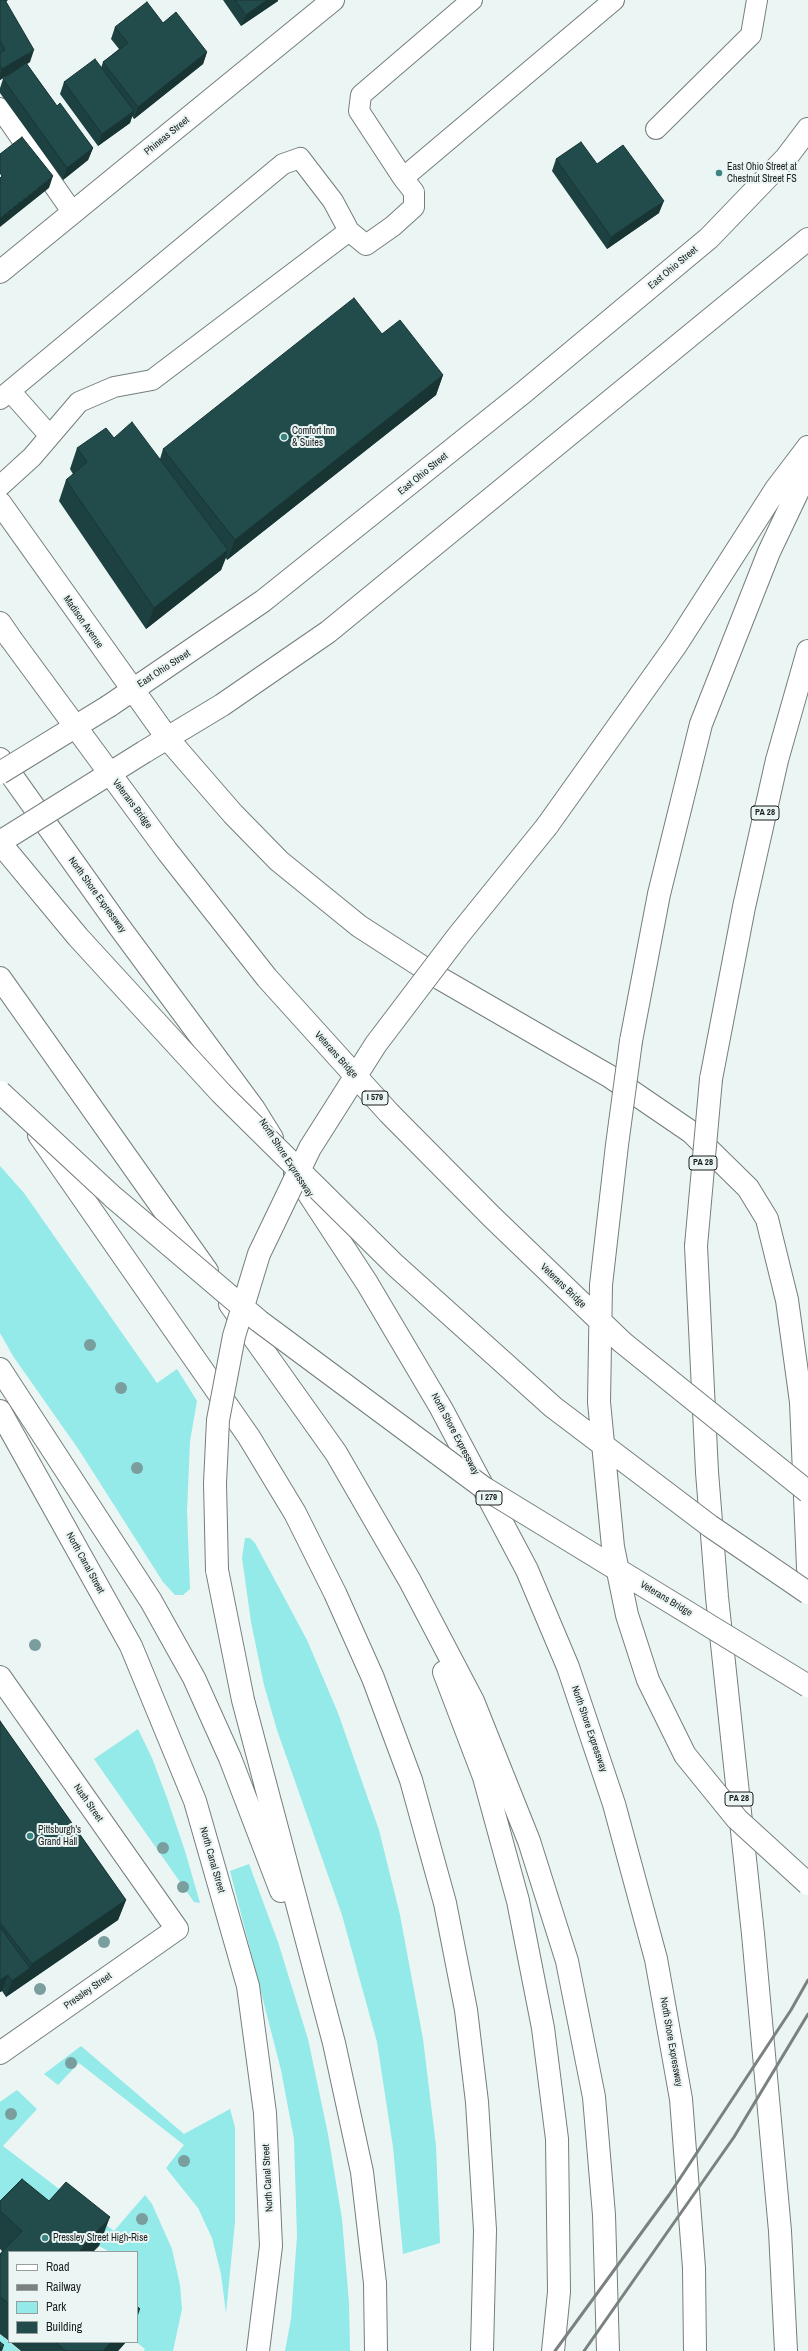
<!DOCTYPE html>
<style>
body{margin:0}
#map{position:relative;width:808px;height:2351px;overflow:hidden;background:#eaf5f4;font-family:"Archivo Narrow",sans-serif}
canvas{display:block}
.legend{position:absolute;left:8px;top:2251px;width:130px;height:92px;box-sizing:border-box;background:#eaf5f4;border:1px solid #979f9e;margin:0;padding:5px 7px;list-style:none;font-size:12px;color:#1a1d1d}
.legend li{display:flex;align-items:center;gap:8px;height:20px}
.legend b{width:20px;border:1px solid #979f9e}
</style>
<div id="map">
<canvas width="808" height="2351"></canvas>
<ul class="legend">
<li><b style="height:5px;background:#fff"></b>Road</li>
<li><b style="height:5px;background:#7b8181"></b>Railway</li>
<li><b style="height:11px;background:#93eae8"></b>Park</li>
<li><b style="height:11px;background:#224c4b"></b>Building</li>
</ul>
</div>
<script>
const c = document.querySelector('canvas').getContext('2d');
c.lineJoin = 'round';
function paint(path, color) { c.fillStyle = color; c.fill(path, 'evenodd'); }
const poly = rows => new Path2D(rows.map(r => 'M' + r).join(''));
function strokePath(path, color, width, dash) { c.strokeStyle = color; c.lineWidth = width; c.lineCap = dash ? 'butt' : 'round'; c.setLineDash(dash || []); c.stroke(path); }
function drawText(font, color, halo, rows, align = 'center') {
  c.font = font + ' "Archivo Narrow",sans-serif'; c.lineWidth = 4; c.setLineDash([]); c.textBaseline = 'middle'; c.strokeStyle = halo; c.fillStyle = color; for (const [text, x, y, turn = 0] of rows) {
    c.save(); c.translate(x, y); c.rotate((+turn || 0) * Math.PI / 180); c.textAlign = isNaN(turn) ? turn : align; if (halo) c.strokeText(text, 0, 0); c.fillText(text, 0, 0); c.restore();
  }
}
paint(poly([
 [0,1166,24,1193,157,1383,177,1369,197,1401,190,1441,187,1511,190,1589,183,1595,175,1595,163,1582,79,1450,13,1356,0,1333],
 [245,1538,250,1538,255,1543,307,1640,338,1713,379,1830,400,1915,423,2039,436,2146,440,2243,403,2254,393,2147,377,2042,342,1915,277,1730,264,1685,251,1622,242,1558],
 [138,1729,152,1758,167,1798,185,1851,200,1903,194,1902,94,1759],
 [249,1864,278,1942,308,2039,328,2134,342,2219,349,2303,350,2351,285,2351,291,2319,297,2236,294,2139,281,2070,230,1871],
 [81,2046,184,2134,230,2109,235,2127,235,2222,226,2313,221,2274,212,2238,198,2208,166,2168,184,2145,79,2063,58,2085,44,2074],
 [17,2090,37,2109,3,2146,114,2231,145,2195,152,2204,172,2249,180,2285,182,2309,173,2351,144,2351,145,2349,136,2342,137,2252,110,2252,99,2246,0,2219,0,2102],
 [0,2334,9,2342,20,2351,0,2351]
]), '#93eae8');
const lane = poly([
 [472,0,361,95,359,111,403,178,614,0],
 [0,108,73,213],
 [656,129,751,35,757,0],
 [10,391,50,436],
 [0,399,283,164,300,158,333,201,349,231,366,245,393,226,414,207,414,192,403,178],
 [0,486,32,457,79,402,114,387,152,380,349,231]
]);
const street = poly([
 [0,272,333,0],
 [0,1677,177,1929,0,2053]
]);
const secondary = poly([
 [0,1411,131,1646,195,1801,248,1986,265,2113,271,2246,258,2351]
]);
const primary = poly([
 [0,503,168,739],
 [109,706,263,601,524,392,709,238,786,158,808,129],
 [144,752,222,705,328,632,808,239]
]);
const highway = poly([
 [0,623,11,639],
 [168,739,233,814,279,861,359,926,441,979,609,1076,691,1132,748,1188,767,1219,787,1300,801,1402,808,1568],
 [0,759,118,925,254,1109,272,1138],
 [547,826,676,645,776,489,808,447],
 [0,978,207,1271],
 [631,1041,659,894,701,724,769,552,808,470],
 [711,1079,744,907,777,760,808,651],
 [39,1135,249,1437,295,1513,335,1593,373,1678,411,1780,445,1903,466,2010,477,2102,485,2230,482,2351],
 [295,1173,367,1283,441,1408,527,1570,568,1667,614,1804,656,1959,681,2099,694,2268,695,2351],
 [696,1246,707,1472,717,1597,753,1934,780,2231,786,2351],
 [230,1304,336,1453,410,1581,473,1701,529,1841,567,1961,594,2097,604,2215,608,2351],
 [0,1369,151,1601,194,1678,230,1758,281,1891],
 [217,1570,243,1700,334,2043,362,2172,375,2283,376,2351],
 [444,1672,484,1777,518,1901,543,2028,557,2139,559,2292,553,2351]
]);
strokePath(lane, '#757e7d', 22);
strokePath(street, '#757e7d', 24);
strokePath(secondary, '#757e7d', 24);
strokePath(primary, '#757e7d', 24);
strokePath(highway, '#757e7d', 24);
strokePath(lane, '#fff', 20);
strokePath(street, '#fff', 22);
strokePath(secondary, '#fff', 22);
strokePath(primary, '#fff', 22);
strokePath(highway, '#fff', 22);
strokePath(poly([
 [555,2351,669,2195,791,2010,808,1980],
 [584,2351,734,2137,808,2014]
]), '#7b8181', 3);
const primaryBridge = poly([
 [0,773,109,706],
 [0,842,144,752]
]);
const highwayBridge = poly([
 [11,639,167,851,267,978,389,1113,492,1217,622,1342,808,1492],
 [0,843,78,937,221,1093,395,1265,553,1407,710,1526,808,1593],
 [631,1041,617,1145,601,1285,599,1402,613,1547,627,1615,648,1680,685,1755,737,1819,808,1884],
 [0,1092,113,1197,259,1321,484,1488,808,1686],
 [696,1246,711,1079],
 [217,1570,215,1483,218,1420,234,1336,259,1254,310,1148,376,1044,458,936,547,826]
]);
strokePath(primaryBridge, '#757e7d', 24, []);
strokePath(highwayBridge, '#757e7d', 24, []);
strokePath(primaryBridge, '#fff', 22);
strokePath(highwayBridge, '#fff', 22);
c.fillStyle = '#799e9d';
for (const [x, y] of [
 [90,1345],
 [121,1388],
 [137,1468],
 [35,1645],
 [163,1848],
 [183,1887],
 [104,1942],
 [40,1989],
 [71,2063],
 [11,2114],
 [184,2161],
 [142,2219]
]) { c.beginPath(); c.arc(x, y, 6, 0, 2 * Math.PI); c.fill(); }
paint(poly([
 [0,0,8,0,6,2,30,62,27,64,57,106,93,148,88,160,63,180,0,93,0,88,3,79,12,72,0,80],
 [223,0,278,0,278,1,241,26],
 [163,23,207,52,203,64,134,119,132,116,130,123,98,146,60,94,64,82,101,68,103,62,119,49,111,39,115,27],
 [556,159,597,164,659,213,607,249,552,171],
 [382,334,443,375,436,395,227,560,226,558,221,570,146,629,59,501,66,480,73,474,70,469,77,448,114,438,160,459,163,449],
 [0,1721,126,1900,118,1920,6,1997,2,1991,0,1992],
 [0,2201,99,2246,9,2252,9,2341,0,2334,0,2254,2,2251,0,2249],
 [10,2342,126,2342,118,2351,21,2351]
]), '#1d4140');
paint(poly([
 [267,0,278,0,278,1,241,26,246,15],
 [34,50,30,62,0,80,0,75,2,69],
 [207,52,203,64,134,119,138,107],
 [134,111,130,123,98,146,102,134],
 [93,148,88,160,63,180,67,168],
 [53,176,49,188,0,227,0,218],
 [664,201,659,213,607,249,611,237],
 [443,375,436,395,227,560,235,540],
 [228,550,221,570,146,629,154,608],
 [126,1900,118,1920,6,1997,12,1981,30,1968,32,1964],
 [8,1975,2,1991,0,1992,0,1980],
 [110,2217,99,2246,93,2252,78,2252],
 [140,2309,137,2318,137,2312],
 [111,2342,126,2342,118,2351,103,2351],
 [4,2345,2,2351,0,2351,0,2349]
]), '#183534');
const building = poly([
 [0,0,5,0,34,50,2,69,0,65,0,53,5,50,0,41,0,0],
 [235,0,267,0,246,15,235,0],
 [147,2,163,23,176,12,207,52,138,107,103,62,128,43,115,27,147,2],
 [95,59,134,111,102,134,64,82,95,59],
 [26,63,57,106,60,103,93,148,67,168,3,79,26,63],
 [22,137,53,176,0,218,0,178,2,176,0,173,0,154,22,137],
 [581,142,597,164,623,145,664,201,611,237,556,159,581,142],
 [354,298,382,334,400,320,443,375,235,540,163,449,354,298],
 [132,422,228,550,154,608,66,480,87,462,77,448,106,428,114,438,132,422],
 [0,1721,126,1900,32,1964,1,1924,0,1925,0,1721],
 [0,1927,30,1968,12,1981,8,1975,0,1980,0,1927],
 [22,2179,49,2201,66,2182,110,2217,78,2252,9,2252,9,2304,0,2297,0,2254,22,2231,0,2211,0,2201,22,2179],
 [137,2306,140,2309,137,2312,137,2306],
 [0,2342,4,2345,0,2349,0,2342],
 [55,2342,111,2342,103,2351,66,2351,55,2342]
]);
paint(building, '#224c4b');
strokePath(building, '#183534', 1);
for (const [x, y, r, color] of [
 [719,173,4,"#3c8482"],
 [284,437,4,"#3c8482"],
 [30,1836,4,"#3c8482"],
 [45,2238,4,"#3c8482"]
]) { const dot = new Path2D(); dot.arc(x, y, r, 0, 2 * Math.PI); c.fillStyle = color; c.fill(dot); strokePath(dot, '#eaf5f4', 1.5); }
for (const [x, y, w] of [
 [765,813,28],
 [375,1098,26],
 [703,1163,28],
 [489,1498,26],
 [739,1799,28]
]) { const box = new Path2D(); box.roundRect(x - w / 2, y - 7, w, 14, 3); c.fillStyle = '#eaf5f4'; c.fill(box); strokePath(box, '#1a1d1d', 1); }
drawText('bold 9px', '#1a1d1d', null, [
 ["PA 28",765,813],
 ["I 579",375,1098],
 ["PA 28",703,1163],
 ["I 279",489,1498],
 ["PA 28",739,1799]
]);
drawText('10px', '#1a1d1d', '#eaf5f4', [
 ["Phineas Street",167,136,-39],
 ["East Ohio Street",673,268,-40],
 ["East Ohio Street",423,474,-39],
 ["Madison Avenue",83,622,55],
 ["East Ohio Street",164,669,-33],
 ["Veterans Bridge",132,804,53],
 ["North Shore Expressway",97,895,54],
 ["Veterans Bridge",336,1055,48],
 ["North Shore Expressway",286,1158,57],
 ["Veterans Bridge",563,1286,44],
 ["North Shore Expressway",455,1434,62],
 ["North Canal Street",85,1563,61],
 ["Veterans Bridge",666,1599,31],
 ["North Shore Expressway",589,1729,71],
 ["Nash Street",88,1803,55],
 ["North Canal Street",212,1860,74],
 ["Pressley Street",88,1991,-35],
 ["North Shore Expressway",671,2042,80],
 ["North Canal Street",268,2178,-93]
]);
drawText('10px', '#1a1d1d', '#eaf5f4', [
 ["East Ohio Street at",727,167],
 ["Chestnut Street FS",727,179],
 ["Comfort Inn",292,431],
 ["& Suites",292,443],
 ["Pittsburgh's",38,1830],
 ["Grand Hall",38,1842],
 ["Pressley Street High-Rise",53,2238]
], 'left');
</script>
